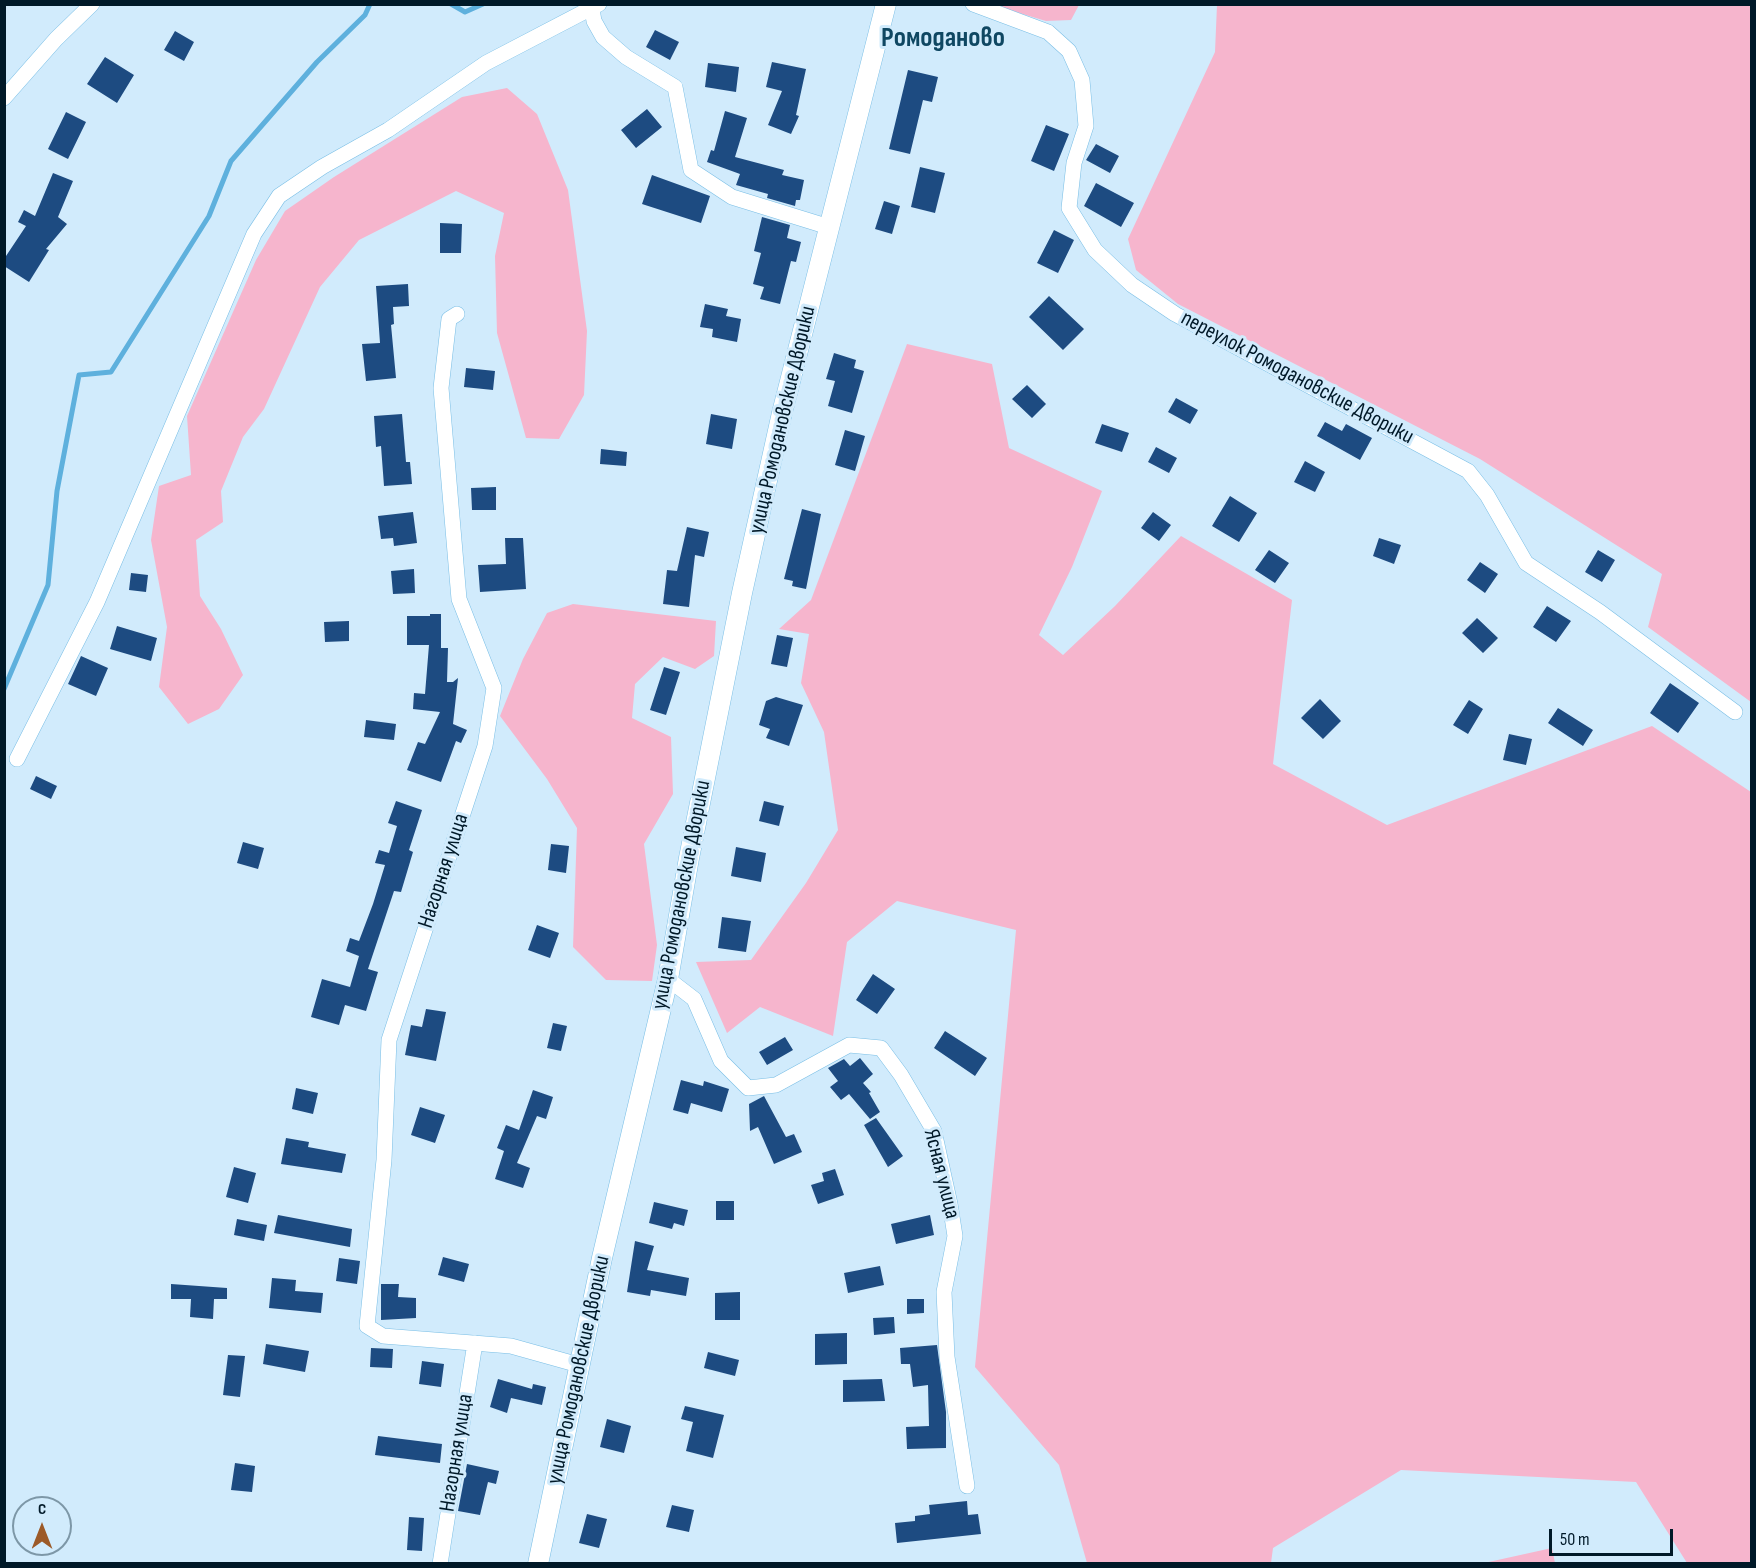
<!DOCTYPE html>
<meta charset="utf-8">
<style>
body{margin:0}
#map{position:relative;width:1756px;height:1568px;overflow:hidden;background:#d1ebfc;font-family:"Sofia Sans Condensed",sans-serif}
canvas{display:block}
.frame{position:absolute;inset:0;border:6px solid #001928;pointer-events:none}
.north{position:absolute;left:12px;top:1496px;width:60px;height:60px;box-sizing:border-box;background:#d1ebfc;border:2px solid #7d97a7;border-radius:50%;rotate:0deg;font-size:16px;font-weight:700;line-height:24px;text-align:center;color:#001928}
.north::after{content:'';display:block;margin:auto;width:21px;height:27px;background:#9c5a28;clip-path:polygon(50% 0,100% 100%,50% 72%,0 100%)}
.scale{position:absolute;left:1549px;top:1529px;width:124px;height:27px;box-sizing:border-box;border:3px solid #001928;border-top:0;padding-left:8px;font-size:18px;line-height:21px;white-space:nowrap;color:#001928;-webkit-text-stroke:4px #d1ebfc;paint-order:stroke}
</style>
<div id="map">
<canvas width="1756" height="1568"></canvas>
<div class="frame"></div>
<div class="north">С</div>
<div class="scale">50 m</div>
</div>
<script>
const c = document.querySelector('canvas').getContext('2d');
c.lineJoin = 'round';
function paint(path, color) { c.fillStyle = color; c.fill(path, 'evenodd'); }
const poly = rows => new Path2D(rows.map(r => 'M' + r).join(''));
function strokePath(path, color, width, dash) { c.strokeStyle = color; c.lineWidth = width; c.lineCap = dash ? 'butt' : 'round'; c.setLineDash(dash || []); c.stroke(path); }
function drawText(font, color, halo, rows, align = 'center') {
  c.font = font + ' "Sofia Sans Condensed",sans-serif'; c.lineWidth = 6; c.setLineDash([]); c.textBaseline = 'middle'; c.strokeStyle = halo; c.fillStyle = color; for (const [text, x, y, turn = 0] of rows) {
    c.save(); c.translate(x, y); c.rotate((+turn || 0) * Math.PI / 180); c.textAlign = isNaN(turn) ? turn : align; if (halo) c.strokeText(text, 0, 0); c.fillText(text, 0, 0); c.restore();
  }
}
paint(poly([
 [992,5,1079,5,1071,20,1046,21],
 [1217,5,1751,5,1751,702,1648,627,1662,574,1480,459,1178,304,1136,270,1128,239,1215,52],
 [507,88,537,114,568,190,587,331,584,395,559,439,526,438,497,333,495,256,504,213,456,191,359,240,320,287,264,409,243,437,221,491,223,522,196,540,200,596,221,629,243,675,219,709,188,724,159,687,167,627,151,540,159,486,191,475,187,416,256,260,285,211,334,177,462,97],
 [907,344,992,364,1009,448,1102,491,1072,567,1039,635,1063,655,1115,606,1181,536,1292,600,1273,764,1387,825,1652,726,1751,792,1751,1563,1687,1563,1636,1482,1401,1470,1273,1548,1271,1563,1087,1563,1059,1465,975,1367,1016,930,897,901,847,942,833,1036,760,1007,727,1033,696,962,751,960,806,883,838,830,824,732,801,683,809,634,779,629,811,600],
 [573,604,716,621,714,656,695,669,663,657,635,684,632,718,671,737,673,794,644,844,657,945,652,981,606,980,573,947,577,828,547,779,500,716,523,659,547,613],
 [1552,1548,1555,1563,1484,1563]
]), '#f6b5cd');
strokePath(poly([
 [451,4,465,12,483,4],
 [4,689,48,585,57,491,79,375,111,372,209,216,231,161,317,62,365,15,370,4]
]), '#5eb0dd', 5);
paint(poly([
 [655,30,679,42,670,60,646,47],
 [175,31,194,42,184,61,164,50],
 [105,57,134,75,117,103,87,84],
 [772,62,806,69,796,115,799,116,791,134,768,125,782,91,766,87],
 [708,63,739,67,736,92,705,87],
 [908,70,938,77,932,102,923,100,910,154,889,149],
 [647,109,662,127,636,148,621,130],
 [725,111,747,118,735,157,784,170,782,175,804,180,800,200,796,200,795,206,767,198,768,194,736,185,740,174,707,162,711,150,714,151],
 [66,112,86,122,68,159,48,149],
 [1046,125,1069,134,1054,171,1031,161],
 [1096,144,1119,156,1110,173,1086,160],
 [920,167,945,173,935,213,911,207],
 [53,173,73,181,58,217,67,224,46,249,49,250,29,282,4,266,4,259,26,226,18,222,24,210,35,216],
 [652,175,710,196,701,223,642,204],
 [1096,183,1134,203,1121,227,1084,206],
 [884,201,900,206,892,234,875,229],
 [762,217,790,225,787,238,801,242,796,262,791,261,780,304,760,299,764,287,753,284,761,253,754,251],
 [440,223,462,224,461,253,440,253],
 [1054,230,1074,240,1058,273,1037,263],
 [408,284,409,306,393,307,394,324,391,325,396,378,366,381,362,344,380,343,376,286],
 [1049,296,1084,329,1063,350,1029,317],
 [705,304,728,309,726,316,741,319,737,342,712,337,713,329,700,327],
 [834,353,856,360,854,368,864,371,852,413,828,406,835,381,826,379],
 [466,368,495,371,493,390,464,387],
 [1027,385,1046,404,1032,418,1012,399],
 [1176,398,1198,410,1190,424,1168,412],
 [402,414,406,462,410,462,412,484,384,486,381,446,376,447,374,416],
 [711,414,737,419,732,449,706,444],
 [1325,422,1342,431,1346,424,1372,438,1360,460,1317,436],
 [1102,424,1129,433,1122,452,1095,443],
 [845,430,865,436,855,471,835,465],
 [1156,447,1177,458,1169,473,1148,462],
 [601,449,627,452,626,466,600,464],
 [1305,461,1325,472,1315,492,1294,482],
 [496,487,496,510,472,510,471,488],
 [1230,496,1257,513,1239,542,1212,526],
 [802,509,821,514,806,589,792,586,793,581,784,579],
 [413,512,417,543,394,546,393,538,381,539,378,516],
 [1153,512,1171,525,1159,541,1141,528],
 [687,527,709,532,704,557,695,555,689,607,663,604,667,570,677,571],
 [505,538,523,538,526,589,480,592,478,565,506,564],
 [1379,538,1401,545,1394,564,1373,556],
 [1269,550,1289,563,1275,583,1255,570],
 [1598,550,1615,560,1602,582,1585,572],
 [1480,562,1498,574,1485,593,1467,580],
 [414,569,415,593,393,594,391,571],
 [131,573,148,575,146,592,129,590],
 [1547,606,1571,621,1556,642,1533,627],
 [430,614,441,614,441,648,448,648,447,682,453,682,458,678,453,724,467,730,461,743,456,741,441,782,407,770,418,742,425,744,440,712,413,709,414,693,425,694,429,645,407,645,407,616,430,616],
 [1477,618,1498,638,1483,653,1462,633],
 [349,621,349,641,325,642,324,622],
 [117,626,157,638,151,661,110,649],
 [777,635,793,638,787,667,771,664],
 [81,656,108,668,96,696,68,684],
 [664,667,680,672,666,715,650,710],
 [1670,683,1699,703,1678,733,1650,713],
 [776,697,803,705,789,746,766,738,770,729,759,725,766,701],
 [1320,699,1341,721,1323,739,1301,718],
 [1469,700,1483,709,1468,734,1453,725],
 [1558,708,1593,730,1583,746,1548,723],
 [366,720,396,724,394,740,364,737],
 [1509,734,1532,739,1526,765,1503,760],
 [36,776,57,786,51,799,30,789],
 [396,801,422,810,409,850,413,852,401,892,394,891,368,969,378,972,366,1011,345,1005,339,1025,311,1017,322,979,350,987,359,956,346,951,350,938,359,941,373,904,385,865,375,863,379,850,389,853,397,826,388,823],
 [764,801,784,806,779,826,759,821],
 [243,842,264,848,258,869,237,863],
 [551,844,569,846,566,873,548,870],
 [736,847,766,853,761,882,731,876],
 [722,917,751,921,746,952,718,948],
 [537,925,559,933,550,958,528,950],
 [873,974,895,989,877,1014,856,1000],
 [426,1009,446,1012,436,1061,405,1055,411,1025,422,1027],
 [553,1023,567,1026,561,1051,547,1048],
 [945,1031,987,1058,975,1076,934,1048],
 [785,1037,793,1050,767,1065,759,1052],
 [860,1058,873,1074,863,1083,871,1092,869,1093,880,1112,870,1119,849,1094,841,1100,830,1087,838,1081,828,1068,844,1059,850,1066],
 [681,1080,703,1086,704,1081,729,1089,722,1112,691,1103,688,1114,673,1110],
 [296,1088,318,1093,313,1114,292,1109],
 [533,1090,553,1097,546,1119,537,1116,517,1163,530,1168,523,1188,495,1179,504,1151,497,1148,506,1125,519,1130],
 [764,1096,786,1137,794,1134,802,1152,774,1164,758,1127,750,1131,749,1104],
 [420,1107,445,1115,435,1143,411,1135],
 [876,1118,903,1156,888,1167,864,1125],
 [286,1138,309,1142,308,1147,346,1154,342,1173,281,1164],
 [234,1167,256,1173,248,1203,226,1197],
 [835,1169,844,1195,818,1204,811,1185,824,1181,822,1173],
 [716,1201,734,1201,734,1220,716,1220],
 [654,1202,688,1210,684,1226,674,1223,672,1229,649,1223],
 [278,1215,352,1229,350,1247,274,1233],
 [930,1215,934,1235,896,1244,891,1224],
 [237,1219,267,1225,264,1241,234,1235],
 [635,1241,654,1246,647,1270,689,1278,686,1296,651,1290,650,1296,627,1292],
 [443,1257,469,1264,464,1282,438,1275],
 [339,1258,360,1261,357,1284,336,1281],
 [880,1266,884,1285,848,1293,844,1273],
 [272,1278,296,1280,295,1291,323,1293,321,1313,269,1308],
 [171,1284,227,1288,227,1299,214,1299,213,1319,190,1317,191,1299,171,1299],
 [381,1284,399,1284,398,1297,416,1298,416,1318,381,1320],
 [740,1292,740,1320,715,1320,715,1293],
 [907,1299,924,1299,924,1313,907,1314],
 [894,1317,895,1333,874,1335,873,1318],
 [847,1333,847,1364,815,1365,815,1334],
 [266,1344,309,1351,305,1372,263,1364],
 [937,1345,946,1412,946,1448,907,1449,906,1427,929,1426,928,1385,913,1387,910,1364,901,1364,900,1348],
 [371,1348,393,1349,392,1368,370,1367],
 [708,1352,739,1360,735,1376,704,1368],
 [228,1355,245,1356,240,1397,223,1395],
 [422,1361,444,1364,441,1387,419,1384],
 [498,1379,532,1389,533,1384,546,1387,542,1405,511,1398,507,1413,490,1407],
 [882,1379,885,1401,843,1402,843,1380],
 [685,1406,724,1415,713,1458,686,1451,693,1422,681,1419],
 [607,1419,631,1426,624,1453,600,1447],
 [378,1436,442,1444,440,1463,375,1455],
 [235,1463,255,1466,252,1492,231,1490],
 [467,1464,499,1471,496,1484,488,1482,480,1515,458,1511],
 [967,1501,968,1515,978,1514,981,1534,897,1543,895,1523,915,1521,915,1516,930,1514,929,1505],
 [672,1505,694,1510,689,1532,666,1527],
 [587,1514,607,1519,599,1548,579,1543],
 [409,1517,424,1518,422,1551,407,1550]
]), '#1d4b81');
const minor = poly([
 [973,4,1048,32,1069,51,1082,80,1086,126,1074,163,1069,208,1095,250,1132,285,1175,314,1468,471,1487,495,1526,563,1600,612,1735,712],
 [592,9,594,21,603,37,626,57,675,87,691,170,732,197,829,227],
 [4,98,56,39,92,4],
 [457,314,449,319,441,388,459,599,494,688,485,746,389,1040,384,1160,367,1326,383,1336,511,1346,579,1365],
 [17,759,97,602,254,234,279,196,322,167,388,130,486,63,599,4],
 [668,979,694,999,721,1061,748,1088,776,1085,849,1045,881,1048,901,1075,934,1131,950,1204,955,1236,944,1292,947,1357,967,1486],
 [440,1564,475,1343]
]);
const tertiary = poly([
 [538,1564,602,1258,668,979,689,858,742,593,782,413,886,4]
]);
strokePath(minor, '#79bee5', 16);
strokePath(tertiary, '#79bee5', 21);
strokePath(minor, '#fff', 15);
strokePath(tertiary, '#fff', 20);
drawText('22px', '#001928', '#d1ebfc', [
 ["переулок Ромодановские Дворики",1297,378,28],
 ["улица Ромодановские Дворики",783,420,-77],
 ["Нагорная улица",444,871,-72],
 ["улица Ромодановские Дворики",682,895,-79],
 ["Ясная улица",941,1174,76],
 ["улица Ромодановские Дворики",579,1370,-78],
 ["Нагорная улица",457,1453,-81]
]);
drawText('bold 28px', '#0f4762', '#d1ebfc', [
 ["Ромоданово",943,39]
]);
</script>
